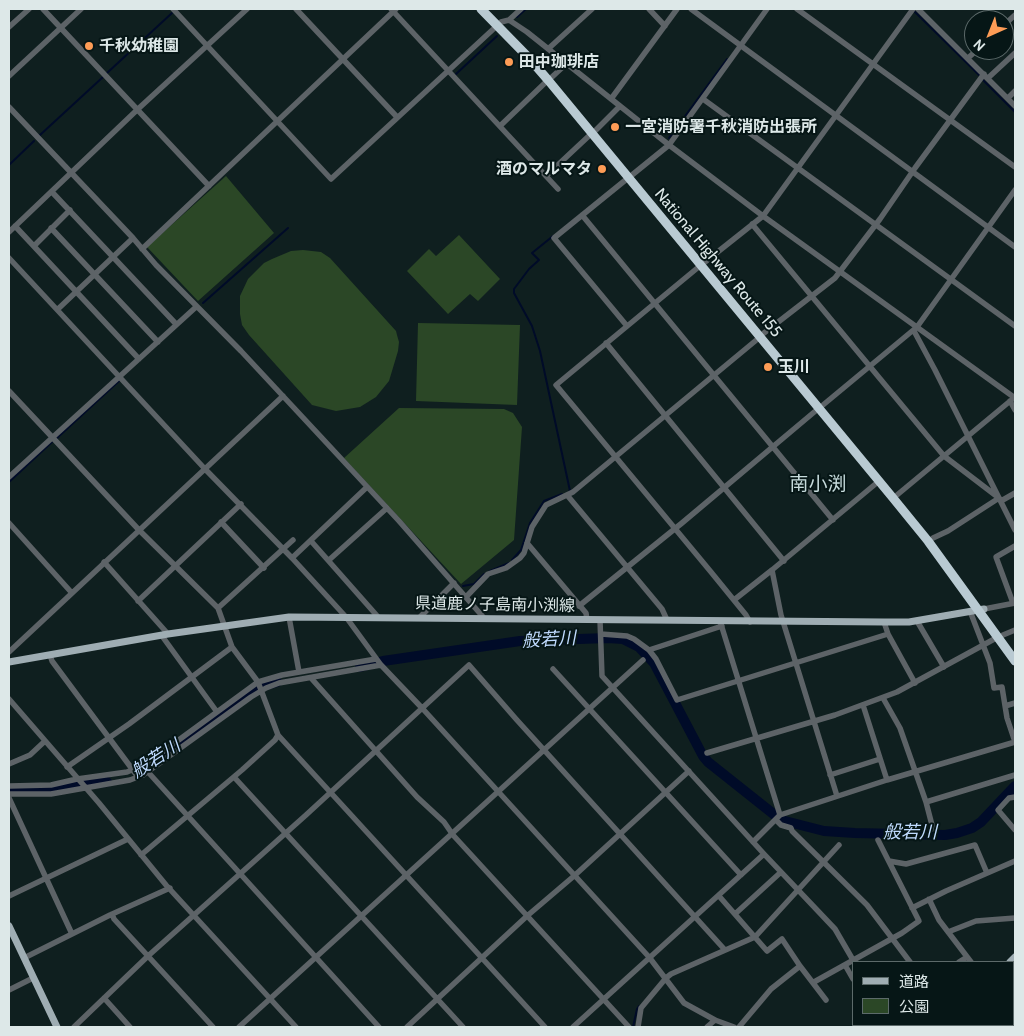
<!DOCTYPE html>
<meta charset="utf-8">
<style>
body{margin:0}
#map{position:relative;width:1024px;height:1036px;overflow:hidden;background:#0f1f1f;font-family:Cabin,"Noto Sans JP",sans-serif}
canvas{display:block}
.frame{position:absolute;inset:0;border:10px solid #dde8e8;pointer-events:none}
.legend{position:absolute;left:852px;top:961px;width:162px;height:65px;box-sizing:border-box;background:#061616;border:1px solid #5c6a6a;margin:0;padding:6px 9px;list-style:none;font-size:15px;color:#dde8e8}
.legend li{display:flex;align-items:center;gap:10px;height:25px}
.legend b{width:25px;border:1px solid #5c6a6a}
.north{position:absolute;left:964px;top:10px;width:50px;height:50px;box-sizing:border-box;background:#061616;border:1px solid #5c6a6a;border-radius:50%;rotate:224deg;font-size:14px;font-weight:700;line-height:20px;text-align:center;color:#dde8e8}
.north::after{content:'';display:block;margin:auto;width:18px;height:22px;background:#fd9c56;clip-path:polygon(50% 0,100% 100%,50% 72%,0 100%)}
</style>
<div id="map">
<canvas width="1024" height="1036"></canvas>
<div class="frame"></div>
<ul class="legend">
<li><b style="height:6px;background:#9fadb3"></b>道路</li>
<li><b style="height:14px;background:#2b4726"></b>公園</li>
</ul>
<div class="north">N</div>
</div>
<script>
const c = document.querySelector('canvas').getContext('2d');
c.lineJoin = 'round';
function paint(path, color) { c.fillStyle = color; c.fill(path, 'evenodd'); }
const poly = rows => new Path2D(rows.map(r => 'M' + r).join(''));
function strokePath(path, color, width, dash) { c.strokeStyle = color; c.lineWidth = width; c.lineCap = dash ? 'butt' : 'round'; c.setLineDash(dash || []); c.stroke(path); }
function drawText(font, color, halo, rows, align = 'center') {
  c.font = font + ' Cabin,"Noto Sans JP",sans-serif'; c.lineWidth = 4; c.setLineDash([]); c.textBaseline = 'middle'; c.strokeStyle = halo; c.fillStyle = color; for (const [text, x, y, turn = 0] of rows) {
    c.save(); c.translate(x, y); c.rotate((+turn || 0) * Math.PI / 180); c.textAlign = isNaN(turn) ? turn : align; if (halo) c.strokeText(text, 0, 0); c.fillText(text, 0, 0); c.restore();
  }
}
paint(poly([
 [226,176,274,233,198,301,147,247],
 [459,235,500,279,478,301,470,294,448,314,407,271,429,249,436,256],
 [303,250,321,252,330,258,396,331,397,335,399,342,398,351,389,381,376,397,360,407,336,411,312,405,249,335,242,325,240,314,240,296,248,279,264,263,272,259,291,251],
 [418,323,520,325,517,405,416,401],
 [399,408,504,409,513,413,522,427,514,540,461,584,344,458]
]), '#2b4726');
strokePath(poly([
 [914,11,979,75],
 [517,17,526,9],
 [107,73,172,13],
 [456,74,497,36],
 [983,80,1015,112],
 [40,135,103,77],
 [669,138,727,59],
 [9,165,34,141],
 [553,236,532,253,539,260,529,269,514,289,514,293,532,326,540,351,570,491,569,492],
 [203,303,288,228],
 [57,438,119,381],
 [9,482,52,442],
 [512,560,521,550,530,523,544,501,562,494],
 [490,571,509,563],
 [463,586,474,584,484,574],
 [633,1027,637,1009,639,1006]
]), '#000b28', 2);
strokePath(poly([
 [360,667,383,661,520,641,608,638,623,639,639,647,654,663,703,756,708,762,781,820,824,831,855,833,945,835,957,833,972,828,981,822,1015,786],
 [144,771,249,694,260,687,277,682],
 [9,789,55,789,72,785,107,782]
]), '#000b28', 10);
strokePath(poly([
 [43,9,209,186],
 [173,9,331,179,501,22,509,20,527,32,669,145,763,216,1015,398],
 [296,9,397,117],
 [391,9,558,189],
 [649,9,665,26],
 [691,9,1015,247],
 [797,9,1015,167],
 [918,9,1015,106],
 [509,20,521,9],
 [1004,25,1015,15],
 [9,27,29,9],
 [548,49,592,9],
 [968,58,977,50],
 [9,76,81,9],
 [552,77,566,64],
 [988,78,1015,53],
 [1008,98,1015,91],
 [611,99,677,9],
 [703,99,1015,326],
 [9,107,133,238,156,265,241,351,322,438,399,521,484,618],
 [500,126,548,80],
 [596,130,620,106],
 [632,175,669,145,767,9],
 [546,176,592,133],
 [52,192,176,324],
 [582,215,833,520],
 [752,224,944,456,999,498,948,531,933,538],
 [15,226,139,359],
 [51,228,158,342],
 [9,232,138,109,247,9],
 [34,246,70,210],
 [142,249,396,9],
 [9,258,205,469,292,558,346,617,381,665,422,708,649,957,684,1003,715,1020,734,1027],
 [705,262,763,216,913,9],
 [701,265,556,385,711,572,746,615,750,622],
 [58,309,133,238],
 [627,326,554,238,628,178],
 [914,331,935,370,1015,530],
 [764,333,835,278,880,219,915,168,984,74],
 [606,343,784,561],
 [9,391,139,530,218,608,232,647,258,682,278,735,545,1027],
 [1010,401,1015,410],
 [823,405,917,327,1015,190],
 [9,477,196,307],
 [567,495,662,609,667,620],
 [897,495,1015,397],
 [1001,501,1015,493],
 [221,522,264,568],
 [9,523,71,592],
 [311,541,379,618],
 [527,543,586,613,587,620],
 [292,558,367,487],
 [329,560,387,508],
 [104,562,168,634],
 [772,570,781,615,837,796],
 [466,597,488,574,506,568,520,558,524,553,532,527,546,505,573,492,760,337],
 [734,600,772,570,879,481],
 [138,601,241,504],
 [1013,603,996,557,1015,546],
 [579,606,682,523,819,408],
 [218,608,293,540],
 [984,609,1015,603],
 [970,611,990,663,994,688,1002,687,1007,718,1015,742],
 [289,617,299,672],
 [419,618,454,583],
 [600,620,602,676,764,854,835,929,853,960],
 [720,621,780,815],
 [917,621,944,667],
 [884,622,888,634,915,683],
 [601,634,627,636,634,639,649,650,656,659,677,700,888,634],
 [1003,635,1015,630],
 [162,636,217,712],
 [649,650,722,626],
 [9,652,283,396],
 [50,655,52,661,138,777],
 [553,669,741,875],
 [311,678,417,797,444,822,453,835,629,1027],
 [883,698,900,728,926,802,933,829],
 [9,699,99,803,166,885,296,1027],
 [863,705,887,780],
 [1005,706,1015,703],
 [707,753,835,715,897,692,998,637],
 [9,764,30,755,45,741],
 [67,767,129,724,232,647],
 [148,772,379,1027],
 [830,775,880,759],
 [234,777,463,1027],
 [9,786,51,785,77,779,127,772,146,764,161,753,258,682,282,675,376,659],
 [9,794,51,794,130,780,143,775,251,697,266,688,279,683,381,665],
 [1015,797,1009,798,998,810,1015,830],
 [9,798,72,934],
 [926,802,1015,775],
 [776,820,781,825,791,828,792,831,867,905,910,962],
 [753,842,780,815,887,780,1015,742],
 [141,855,242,770,275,740,278,735],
 [889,861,906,864,975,845,987,873],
 [9,896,128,839],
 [719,896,767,951,782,939,800,966],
 [929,899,939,920,971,962],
 [912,908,946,891,1015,861],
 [112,914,114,919,213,1027],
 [735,914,781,872],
 [948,932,976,921,1015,918],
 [24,958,110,915,170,888],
 [959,962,967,957],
 [845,965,853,979],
 [1013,971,1015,974],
 [814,982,902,933,919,921,878,840],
 [9,990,33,978],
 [104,998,130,1027],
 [886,1025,888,1027],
 [954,1025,956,1027],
 [74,1027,148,956,306,815,469,665,516,719,725,950],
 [239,1027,643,660],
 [407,1027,527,916,574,876,689,771],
 [573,1027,764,854],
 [638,1027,641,1008,666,978,671,974,755,937,839,845],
 [707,1027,715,1020],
 [739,1027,771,989,800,966,826,1000],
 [868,1027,871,1025]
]), '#5d6367', 5.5);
strokePath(poly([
 [9,662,168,634,289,617,884,622,909,622,984,609],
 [9,926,57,1027],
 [1010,962,1015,957],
 [946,1027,949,1025]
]), '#9fadb3', 7);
strokePath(poly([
 [481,9,528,57,548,80,893,498,928,541,1015,661]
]), '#b9cad2', 9);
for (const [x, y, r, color] of [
 [89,46,5,"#fd9c56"],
 [509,62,5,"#fd9c56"],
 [615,127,5,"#fd9c56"],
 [602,169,5,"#fd9c56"],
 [768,367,5,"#fd9c56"]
]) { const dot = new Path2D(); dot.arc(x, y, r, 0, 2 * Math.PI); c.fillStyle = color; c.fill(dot); strokePath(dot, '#061616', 2); }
drawText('bold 16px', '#dde8e8', '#061616', [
 ["千秋幼稚園",99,46],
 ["田中珈琲店",519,62],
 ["一宮消防署千秋消防出張所",625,127],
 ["酒のマルマタ",592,169,"right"],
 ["玉川",778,367]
], 'left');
drawText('16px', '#dde8e8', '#061616', [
 ["National Highway Route 155",718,263,50],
 ["県道鹿ノ子島南小渕線",495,605,1]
]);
drawText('italic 18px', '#c0dbff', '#061616', [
 ["般若川",549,640,-3],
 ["般若川",156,759,-33],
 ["般若川",910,833]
]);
drawText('19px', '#c6dadb', '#061616', [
 ["南小渕",818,484]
]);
</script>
